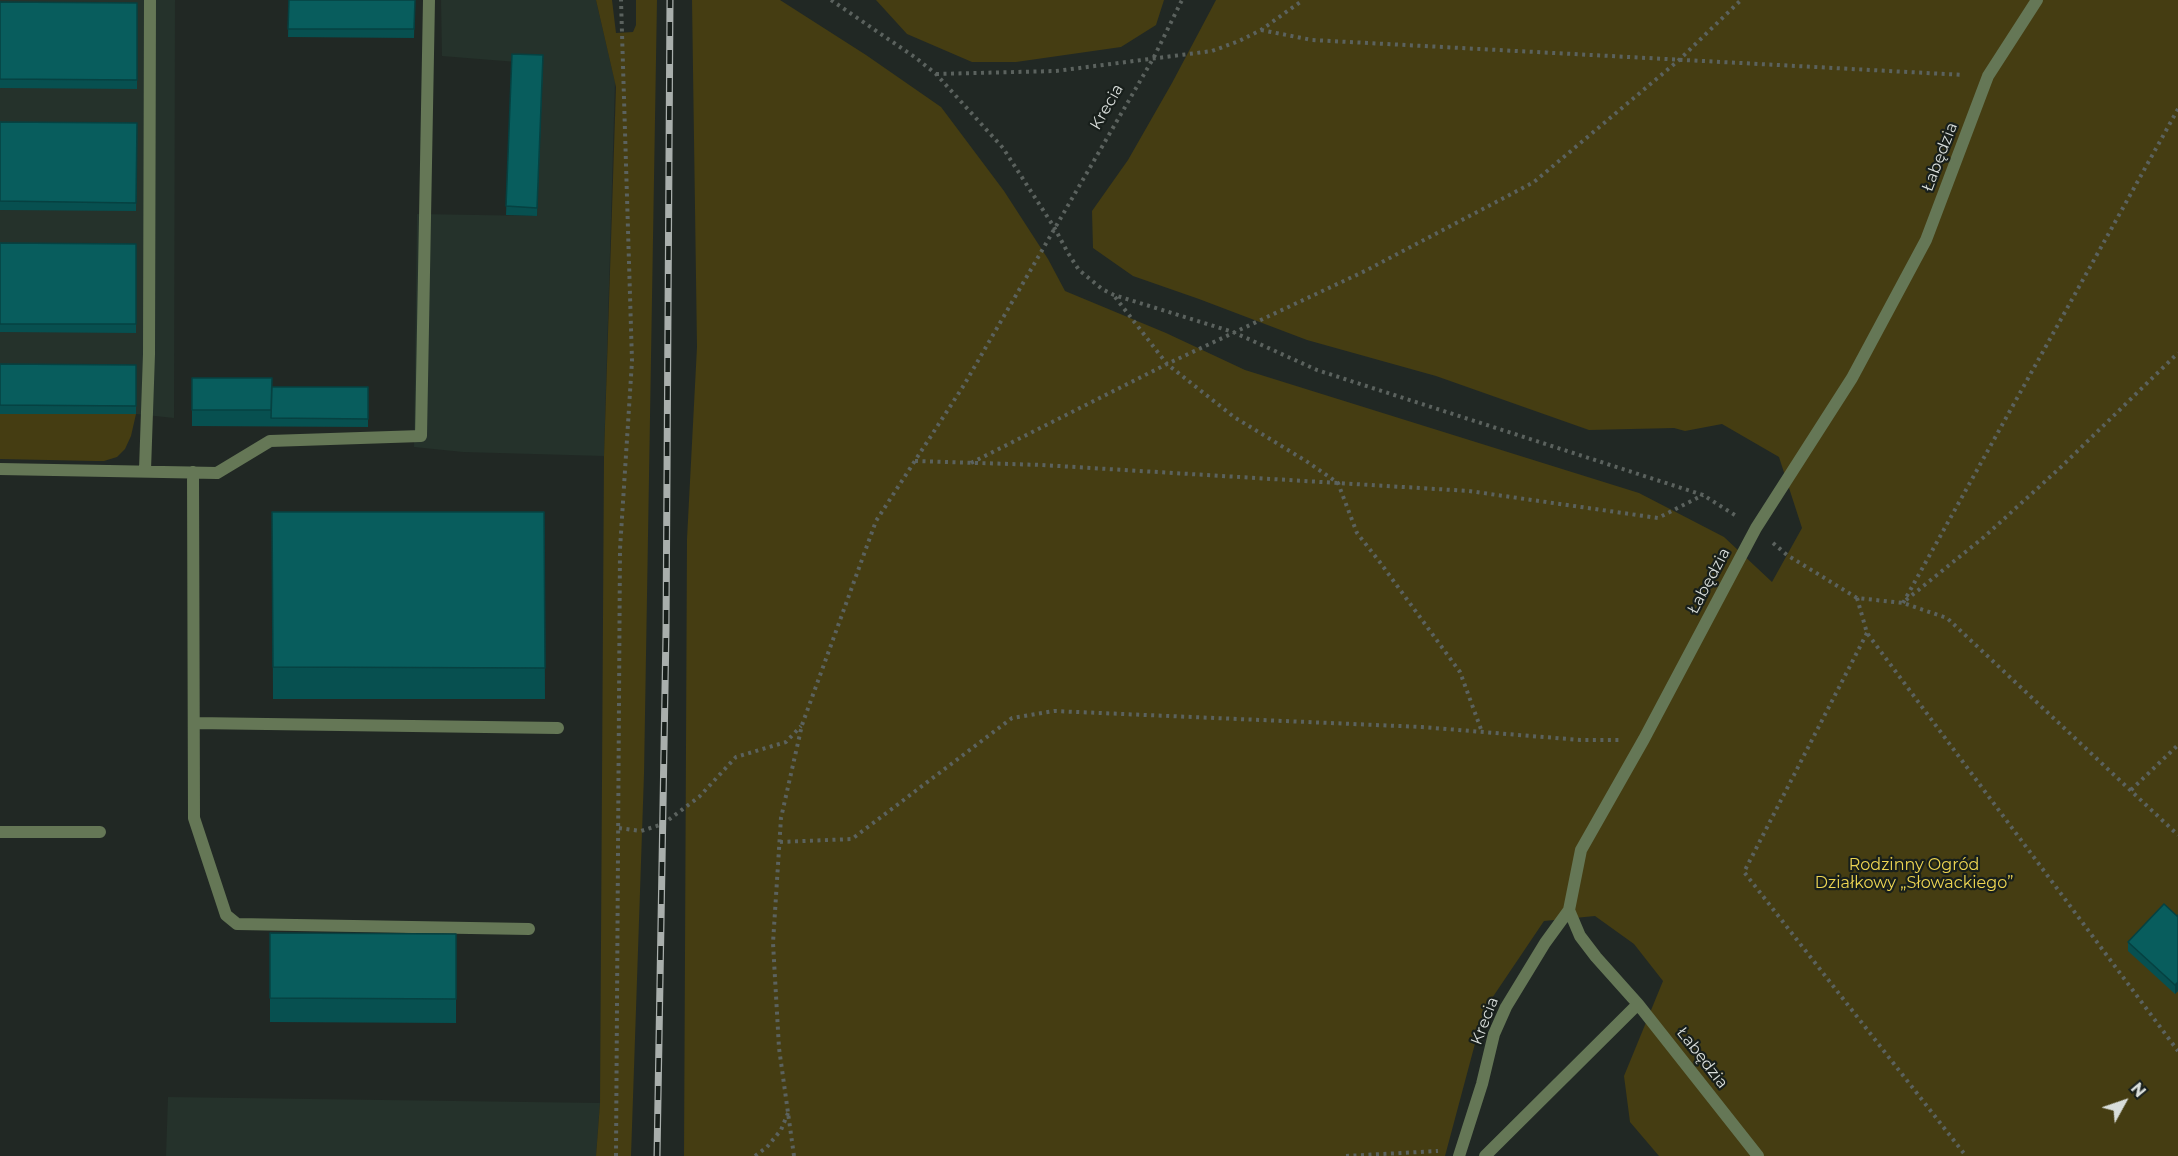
<!DOCTYPE html>
<meta charset="utf-8">
<style>
body{margin:0}
#map{position:relative;width:2178px;height:1156px;overflow:hidden;background:#212824;font-family:Montserrat,sans-serif}
canvas{display:block}
.north{position:absolute;left:2094px;top:1072px;width:60px;height:60px;-webkit-text-stroke:4px #181f1b;paint-order:stroke;rotate:50deg;font-size:16px;font-weight:700;line-height:24px;text-align:center;color:#d8ddda}
.north::after{content:'';display:block;margin:auto;width:21px;height:27px;background:#d8ddda;clip-path:polygon(50% 0,100% 100%,50% 72%,0 100%)}
</style>
<div id="map">
<canvas width="2178" height="1156"></canvas>
<div class="north">N</div>
</div>
<script>
const c = document.querySelector('canvas').getContext('2d');
c.lineJoin = 'round';
function paint(path, color) { c.fillStyle = color; c.fill(path, 'evenodd'); }
const poly = rows => new Path2D(rows.map(r => 'M' + r).join(''));
function strokePath(path, color, width, dash) { c.strokeStyle = color; c.lineWidth = width; c.lineCap = dash ? 'butt' : 'round'; c.setLineDash(dash || []); c.stroke(path); }
function drawText(font, color, halo, rows, align = 'center') {
  c.font = font + ' Montserrat,sans-serif'; c.lineWidth = 4.5; c.setLineDash([]); c.textBaseline = 'middle'; c.strokeStyle = halo; c.fillStyle = color; for (const [text, x, y, turn = 0] of rows) {
    c.save(); c.translate(x, y); c.rotate((+turn || 0) * Math.PI / 180); c.textAlign = isNaN(turn) ? turn : align; if (halo) c.strokeText(text, 0, 0); c.fillText(text, 0, 0); c.restore();
  }
}
paint(poly([
 [0,0,175,0,174,418,136,414,0,414],
 [441,0,596,0,615,82,604,456,463,452,414,447,417,214,537,216,542,64,442,56],
 [168,1097,600,1103,596,1156,166,1156]
]), '#25322b');
paint(poly([
 [596,0,612,0,616,33,633,32,636,25,636,0,657,0,644,774,631,1156,596,1156,600,1103,604,456,616,87],
 [692,0,780,0,866,55,941,107,1004,191,1048,259,1065,291,1166,333,1245,370,1639,493,1724,537,1772,582,1802,528,1779,457,1722,424,1685,431,1674,428,1589,430,1436,376,1307,340,1199,299,1133,276,1093,248,1092,211,1128,160,1172,83,1216,0,2178,0,2178,1156,1659,1156,1630,1122,1624,1076,1663,981,1634,944,1595,916,1544,921,1484,1010,1445,1156,684,1156,687,539,697,347],
 [876,0,1164,0,1156,25,1121,47,1016,62,972,62,907,34],
 [0,414,136,414,131,436,125,449,117,457,104,461,95,461,0,459]
]), '#453d12');
strokePath(poly([
 [831,0,916,58,936,74,1003,148,1054,227,1068,253,1079,270,1102,289,1114,295,1233,332,1317,370,1703,495,1738,517],
 [1261,30,1312,40,1964,75],
 [936,74,1056,71,1212,51,1239,41,1261,30,1303,0],
 [1115,297,1167,364,1234,417,1306,461,1338,483,1357,533,1379,561,1460,672,1482,732],
 [915,461,1042,465,1469,491,1658,518,1703,495],
 [971,463,1167,364,1365,271,1534,182,1679,60,1741,0],
 [1773,543,1787,555,1857,598,1903,603,1947,618,2178,835],
 [1857,598,1867,633,2178,1051],
 [1906,600,1984,537,2061,467,2178,353],
 [1903,603,2178,109],
 [1867,633,1744,872,1966,1156],
 [2131,790,2178,745],
 [619,828,641,831,663,824,699,797,736,757,786,742,801,726],
 [780,842,852,839,1012,718,1054,711,1422,727,1580,740,1619,740],
 [616,1156,620,549,632,361,621,0],
 [755,1156,767,1147,781,1130,788,1113],
 [794,1156,779,1048,773,943,781,818,802,725,876,521,964,385,1154,57,1182,0],
 [1346,1156,1438,1151]
]), '#5b625e', 4, [3, 4.5]);
strokePath(poly([
 [0,469,217,473,270,441,421,436,429,0],
 [145,470,149,354,150,0],
 [193,472,194,818,226,915,237,924,529,929],
 [194,723,558,728],
 [0,832,100,832]
]), '#657756', 12);
strokePath(poly([
 [1459,1156,1482,1084,1494,1034,1506,1007,1545,943,1569,910],
 [1485,1156,1638,1004],
 [1758,1156,1638,1004,1596,957,1580,936,1569,910,1581,850,1644,739,1756,528,1852,378,1926,240,1988,76,2037,0]
]), '#657756', 12);
const rail = poly([
 [657,1156,666,631,670,0]
]);
strokePath(rail, '#a9afac', 7);
strokePath(rail, '#181f1b', 4.5, [14]);
paint(poly([
 [289,0,415,0,414,38,288,37],
 [0,2,137,3,137,89,0,88],
 [512,54,543,64,537,216,506,215],
 [0,122,137,123,136,211,0,210],
 [0,243,136,244,136,333,0,332],
 [0,364,136,365,136,414,0,414],
 [192,378,272,388,368,387,368,427,192,426],
 [272,512,544,512,545,699,273,699],
 [2178,915,2178,991,2175,994,2128,951,2128,942],
 [270,933,456,934,456,1023,270,1022]
]), '#075050');
paint(poly([
 [2178,982,2178,991,2175,994,2175,985]
]), '#064141');
const building = poly([
 [289,0,415,0,414,29,288,29,289,0],
 [0,2,137,3,137,80,0,79,0,2],
 [512,54,543,55,537,208,506,206,512,54],
 [0,122,137,123,136,203,0,201,0,122],
 [0,243,136,244,136,324,0,324,0,243],
 [0,364,136,365,136,406,0,405,0,364],
 [192,378,272,378,271,410,192,410,192,378],
 [272,387,368,387,368,419,271,418,272,387],
 [272,512,544,512,545,668,273,667,272,512],
 [2164,904,2177,916,2178,915,2178,982,2175,985,2128,942,2164,904],
 [270,933,456,934,456,999,270,998,270,933]
]);
paint(building, '#085d5d');
strokePath(building, '#064141', 1.5);
drawText('16px', '#d8ddda', '#181f1b', [
 ["Krecia",1107,107,-60],
 ["Łabędzia",1940,157,-69],
 ["Łabędzia",1709,581,-62],
 ["Krecia",1485,1021,-69],
 ["Łabędzia",1702,1058,52]
]);
drawText('16px', '#edd552', '#181f1b', [
 ["Rodzinny Ogród",1914,865],
 ["Działkowy „Słowackiego”",1914,883]
]);
</script>
